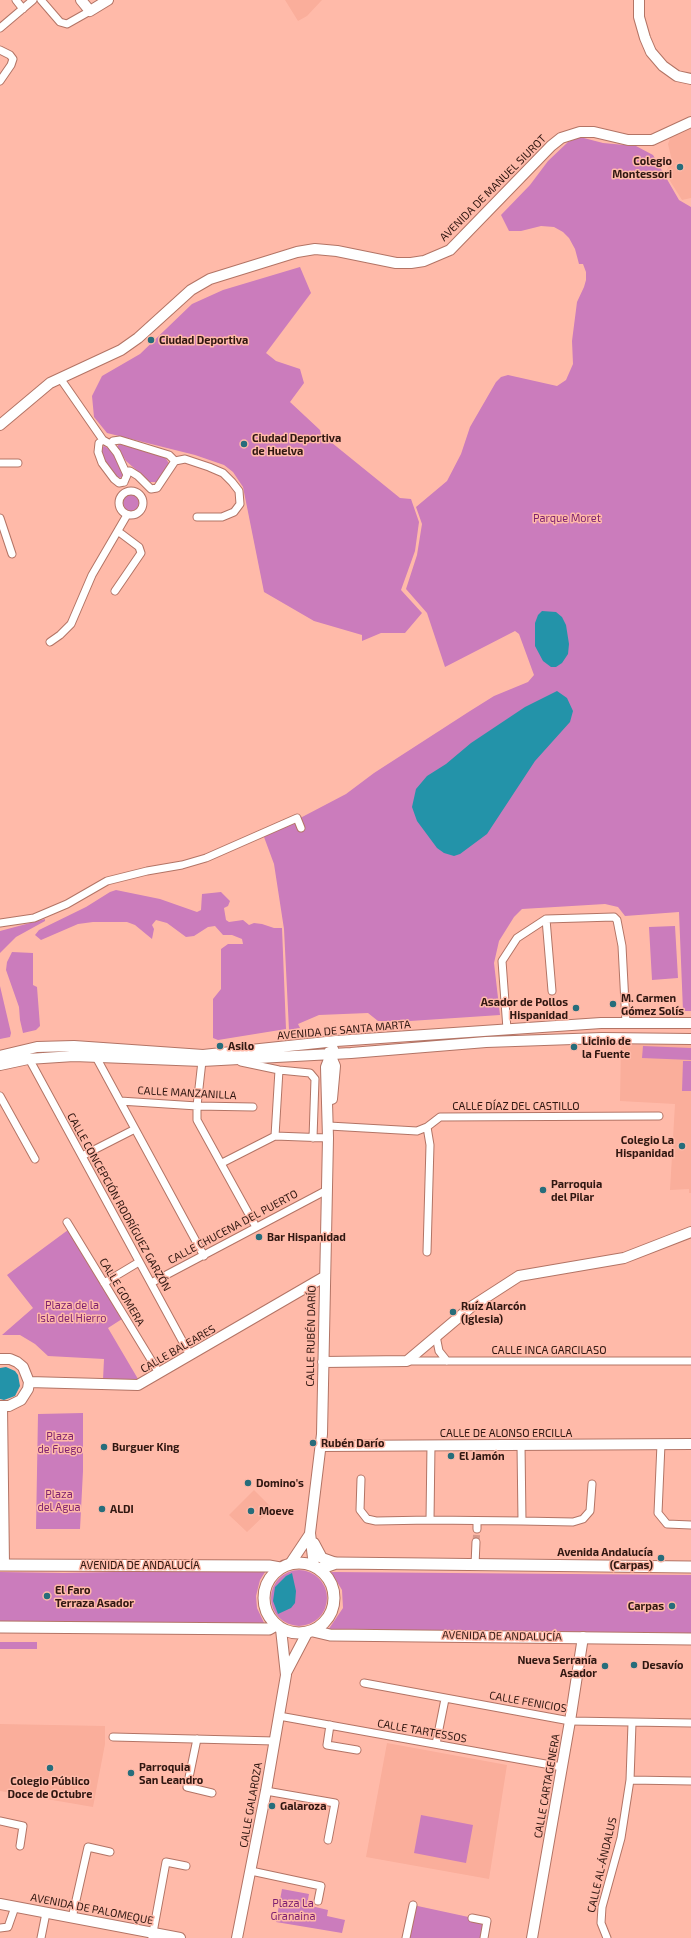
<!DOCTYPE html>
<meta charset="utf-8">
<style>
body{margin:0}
canvas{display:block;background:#ffbaa9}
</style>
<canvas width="691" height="1938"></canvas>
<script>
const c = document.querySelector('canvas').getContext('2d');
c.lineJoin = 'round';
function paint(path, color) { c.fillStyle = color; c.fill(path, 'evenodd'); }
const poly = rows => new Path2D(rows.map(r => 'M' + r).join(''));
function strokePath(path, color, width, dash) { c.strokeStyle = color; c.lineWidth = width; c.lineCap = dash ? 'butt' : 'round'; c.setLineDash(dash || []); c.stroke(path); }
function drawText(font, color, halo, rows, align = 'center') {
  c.font = font + ' "Exo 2",sans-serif'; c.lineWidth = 3; c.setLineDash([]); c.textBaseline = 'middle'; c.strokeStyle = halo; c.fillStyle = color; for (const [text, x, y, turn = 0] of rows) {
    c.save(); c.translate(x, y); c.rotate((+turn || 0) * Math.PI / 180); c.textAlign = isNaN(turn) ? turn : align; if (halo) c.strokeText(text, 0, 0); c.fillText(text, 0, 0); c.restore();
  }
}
paint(poly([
 [285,0,322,0,307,16,298,21],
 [691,126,691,198,682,200,665,173,672,161,668,144,671,136],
 [621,1044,691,1045,691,1193,689,1193,689,1189,670,1190,675,1104,620,1101],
 [254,1490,272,1508,247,1532,229,1515],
 [0,1724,105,1726,105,1744,93,1807,0,1791],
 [387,1743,507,1765,489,1879,366,1857]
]), '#faae9b');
paint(poly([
 [580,137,603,143,636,146,653,155,679,200,691,207,691,1011,683,1011,679,912,625,916,618,907,605,904,522,909,514,917,499,941,494,963,500,1015,410,1021,378,1021,368,1013,319,1015,298,1024,300,1028,289,1030,284,929,274,864,264,837,346,794,374,773,470,711,494,696,528,682,534,675,519,634,515,631,445,667,427,613,406,589,417,555,422,524,416,507,447,481,461,454,470,427,496,382,501,377,508,375,557,386,566,380,573,364,572,341,577,302,584,287,586,280,586,272,583,264,579,264,575,249,569,238,563,232,554,227,541,226,521,231,509,231,501,215,530,185,548,161,568,142],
 [300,267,311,293,266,353,276,361,300,369,304,383,290,402,320,430,321,434,400,498,411,499,419,522,415,551,401,590,422,613,405,633,381,633,362,641,362,635,314,621,264,592,243,487,233,472,224,465,195,455,107,433,94,417,92,396,102,376,140,354,192,304,223,290],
 [119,444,165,457,170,465,157,482,150,482,126,461,117,447],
 [104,446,111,450,118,459,124,474,123,477,118,478,102,457,101,448],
 '122 503a9 9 0 1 1 18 0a9 9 0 1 1-18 0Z',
 [116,890,160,899,197,912,201,910,202,894,221,892,230,901,228,906,224,908,226,920,229,922,243,920,249,925,254,923,262,924,274,928,282,928,286,1029,218,1040,213,1038,213,999,221,989,221,949,228,944,243,944,242,939,232,935,223,935,215,926,208,927,194,936,186,937,167,923,156,920,152,925,154,929,152,939,135,925,127,922,93,922,78,924,41,940,35,935,39,930,86,907,110,892],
 [45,919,45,921,16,937,0,953,0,931],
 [675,926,678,978,652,980,649,927],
 [12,952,33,953,33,985,37,987,40,1026,36,1030,23,1033,20,1020,19,1007,6,970,7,962],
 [0,986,11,1033,10,1037,0,1039],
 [643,1046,691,1048,691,1060,642,1058],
 [683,1061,691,1061,691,1091,682,1091],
 [68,1230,122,1319,108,1328,138,1379,134,1381,103,1380,104,1359,48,1356,35,1344,20,1335,2,1335,33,1308,7,1275],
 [83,1413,83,1471,80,1529,36,1529,38,1414],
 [267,1569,260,1580,256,1596,257,1608,266,1627,0,1624,0,1572,64,1573],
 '271 1598a28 28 0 1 1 56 0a28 28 0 1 1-56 0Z',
 [331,1572,691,1575,691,1633,328,1630,343,1608,342,1590],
 [0,1642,37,1642,37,1649,0,1649],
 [421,1815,473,1825,466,1863,414,1853],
 [282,1889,309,1894,307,1905,328,1910,327,1916,345,1920,342,1933,276,1922],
 [413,1905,487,1921,484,1938,406,1938]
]), '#cb7cbc');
paint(poly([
 [542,611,556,612,562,617,566,625,569,644,568,654,562,663,556,667,551,667,543,661,535,646,535,623,538,615],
 [557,691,567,698,573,711,570,722,535,761,487,834,460,854,454,856,444,853,437,848,417,821,412,807,416,789,427,776,446,764,471,743,525,707],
 [6,1367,15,1371,18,1375,20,1386,15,1396,4,1400,0,1399,0,1368],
 [292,1573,296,1591,295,1603,291,1608,278,1614,273,1601,275,1587,286,1576]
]), '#2393a9');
strokePath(poly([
 [476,1542,477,1529]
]), '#d6998b', 7, [7, 3.5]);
const street = poly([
 [16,0,23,9],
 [41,0,60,22,67,24,90,11],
 [0,28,33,0],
 [0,50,10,55,13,59,11,65,0,81],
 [60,378,103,440,110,444,117,453,127,475,124,482],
 [103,440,99,443,98,452,102,463,114,479,119,483,124,482],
 [110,444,113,441,120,440,169,455,175,461],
 [175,461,185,459,209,467,223,473,232,482,239,491,240,504,234,512,222,517,197,517],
 [0,463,18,463],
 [127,471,130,471,138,476,151,489,157,488,175,461],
 '119 503a12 12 0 1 1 24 0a12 12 0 1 1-24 0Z',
 [0,518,12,554],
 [115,591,141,553,139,547,119,532],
 [50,642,60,635,71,624,92,575,127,515],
 [546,919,552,991],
 [0,923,34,918,67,904,107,881,147,871,182,865,206,858,297,818,301,828],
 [507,1029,502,961,517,938,546,919,614,917,617,920,622,946,626,1023],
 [27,1055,190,1355],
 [96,1057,204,1256],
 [202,1061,197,1106,197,1120,256,1227],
 [241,1062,279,1070,310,1073,315,1079,313,1138],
 [0,1096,35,1159],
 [120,1101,197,1106,253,1107],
 [329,1126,417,1131,427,1127,440,1117,659,1116],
 [275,1136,279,1070],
 [82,1156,135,1129],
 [222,1163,275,1136,328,1138],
 [67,1222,159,1373],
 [427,1252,430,1145,427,1127],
 [104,1283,139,1262],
 [151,1283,325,1191],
 [436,1336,439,1351,447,1361],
 [407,1361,691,1361],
 [661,1444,658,1513,667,1524,691,1525],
 [431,1445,430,1520,522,1521,521,1445],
 [361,1479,360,1510,367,1519,376,1521,430,1520],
 [522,1521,573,1522,583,1519,590,1511,592,1484],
 [477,1529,477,1521],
 [475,1565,476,1542],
 [364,1683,570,1721,691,1723],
 [279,1716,562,1767],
 [330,1725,327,1745,357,1750],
 [113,1737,275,1741],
 [197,1739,187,1787,212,1793],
 [436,1744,445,1699],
 [630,1780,691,1781],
 [266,1791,335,1803,328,1840],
 [0,1821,23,1826,20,1846],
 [251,1871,321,1886,318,1901],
 [72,1918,88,1847,110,1852],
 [472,1918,487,1921,484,1938],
 [0,1928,8,1927,15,1907],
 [41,1938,46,1913],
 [152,1938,166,1862,186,1866],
 [406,1938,413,1905],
 [607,1938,601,1923,602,1907,621,1838,630,1780,632,1723]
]);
const secondary = poly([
 [81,0,90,11,108,0],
 [639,0,639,17,645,38,651,52,663,66,677,76,691,79],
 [0,425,50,383,121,350,138,338,191,290,210,279,297,252,315,249,337,251,396,263,411,263,424,261,450,250,551,146,561,138,580,132,594,132,628,140,652,140,691,122],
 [329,1052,335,1066,332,1099],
 [0,1056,37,1047,74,1046,203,1055,336,1041,601,1023,691,1023],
 [0,1065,28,1059,74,1056,202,1061,351,1053,486,1042,602,1038,691,1039],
 [0,1359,10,1359,17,1362,23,1367,29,1382,28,1389,21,1400,9,1406,0,1406],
 [323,1362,407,1361,471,1307,519,1276,624,1258,691,1232],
 [29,1382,138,1385,324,1277],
 [2,1406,4,1565],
 [321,1446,691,1444],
 [314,1543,322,1558,336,1563],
 [290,1564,310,1534],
 [314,1566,310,1533,322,1434,328,1138,326,1067,333,1049],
 [286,1673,307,1633],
 [0,1904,180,1938],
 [237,1938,266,1791,286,1675,281,1629],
 [532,1938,570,1721,583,1637]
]);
const primary = poly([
 '264 1598a35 35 0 1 1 70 0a35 35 0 1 1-70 0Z',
 [0,1565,269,1566,280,1568],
 [319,1569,336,1563,691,1567],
 [0,1627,269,1629,276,1625],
 [313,1631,330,1635,691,1639]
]);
strokePath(street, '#b37465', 9);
strokePath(secondary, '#b37465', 12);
strokePath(primary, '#b37465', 13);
strokePath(street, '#fff', 7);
strokePath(secondary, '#fff', 10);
strokePath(primary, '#fff', 11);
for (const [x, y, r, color] of [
 [680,167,4,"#276d7b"],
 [151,340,4,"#276d7b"],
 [244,444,4,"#276d7b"],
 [613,1004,4,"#276d7b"],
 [576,1008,4,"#276d7b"],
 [220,1046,4,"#276d7b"],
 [574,1047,4,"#276d7b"],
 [682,1146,4,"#276d7b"],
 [543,1190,4,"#276d7b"],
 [259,1237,4,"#276d7b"],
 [453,1312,4,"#276d7b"],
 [313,1443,4,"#276d7b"],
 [104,1447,4,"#276d7b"],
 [451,1456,4,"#276d7b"],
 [248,1483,4,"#276d7b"],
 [102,1509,4,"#276d7b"],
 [251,1511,4,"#276d7b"],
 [661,1558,4,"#276d7b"],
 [47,1596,4,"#276d7b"],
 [672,1606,4,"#276d7b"],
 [634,1665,4,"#276d7b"],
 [605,1666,4,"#276d7b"],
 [50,1768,4,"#276d7b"],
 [131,1773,4,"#276d7b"],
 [272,1806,4,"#276d7b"]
]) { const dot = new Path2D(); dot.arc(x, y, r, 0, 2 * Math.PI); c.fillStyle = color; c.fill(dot); strokePath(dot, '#ffbaa9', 1.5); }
drawText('bold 11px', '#301711', '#ffbaa9', [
 ["Colegio",672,161,"right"],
 ["Montessori",672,174,"right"],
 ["Ciudad Deportiva",159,340],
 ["Ciudad Deportiva",252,438],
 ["de Huelva",252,451],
 ["M. Carmen",621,998],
 ["Gómez Solís",621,1011],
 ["Asador de Pollos",568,1002,"right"],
 ["Hispanidad",568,1015,"right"],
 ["Licinio de",582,1041],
 ["la Fuente",582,1054],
 ["Asilo",228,1046],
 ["Colegio La",674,1140,"right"],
 ["Hispanidad",674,1153,"right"],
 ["Parroquia",551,1184],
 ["del Pilar",551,1197],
 ["Bar Hispanidad",267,1237],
 ["Ruíz Alarcón",461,1306],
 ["(Iglesia)",461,1319],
 ["Rubén Darío",321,1443],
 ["Burguer King",112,1447],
 ["El Jamón",459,1456],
 ["Domino's",256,1483],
 ["ALDI",110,1509],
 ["Moeve",259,1511],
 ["Avenida Andalucía",653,1552,"right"],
 ["(Carpas)",653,1565,"right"],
 ["El Faro",55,1590],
 ["Terraza Asador",55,1603],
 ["Carpas",664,1606,"right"],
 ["Nueva Serranía",597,1660,"right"],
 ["Asador",597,1673,"right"],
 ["Desavío",642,1665],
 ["Parroquia",139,1767],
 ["San Leandro",139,1780],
 ["Colegio Público",50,1781,"center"],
 ["Doce de Octubre",50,1794,"center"],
 ["Galaroza",280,1806]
], 'left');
drawText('11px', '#301711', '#ffbaa9', [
 ["AVENIDA DE MANUEL SIUROT",493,188,-45],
 ["AVENIDA DE SANTA MARTA",344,1030,-5],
 ["CALLE MANZANILLA",187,1093,3],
 ["CALLE DÍAZ DEL CASTILLO",516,1106],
 ["CALLE CONCEPCIÓN RODRÍGUEZ GARZÓN",119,1202,61],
 ["CALLE CHUCENA DEL PUERTO",233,1227,-28],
 ["CALLE GOMERA",122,1292,59],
 ["CALLE RUBÉN DARÍO",311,1336,-89],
 ["CALLE BALEARES",178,1349,-30],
 ["CALLE INCA GARCILASO",549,1350],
 ["CALLE DE ALONSO ERCILLA",506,1433],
 ["AVENIDA DE ANDALUCÍA",140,1565],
 ["AVENIDA DE ANDALUCÍA",502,1636,1],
 ["CALLE FENICIOS",528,1702,10],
 ["CALLE TARTESSOS",422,1731,10],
 ["CALLE CARTAGENERA",547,1786,-80],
 ["CALLE GALAROZA",251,1805,-80],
 ["CALLE AL-ÁNDALUS",602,1865,-77],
 ["AVENIDA DE PALOMEQUE",92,1909,11]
]);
drawText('11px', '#7d1f70', '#ffbaa9', [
 ["Parque Moret",567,518],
 ["Plaza de la",72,1305],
 ["Isla del Hierro",72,1318],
 ["Plaza",60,1436],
 ["de Fuego",60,1449],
 ["Plaza",59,1494],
 ["del Agua",59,1507],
 ["Plaza La",293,1903],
 ["Granaina",293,1916]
]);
</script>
